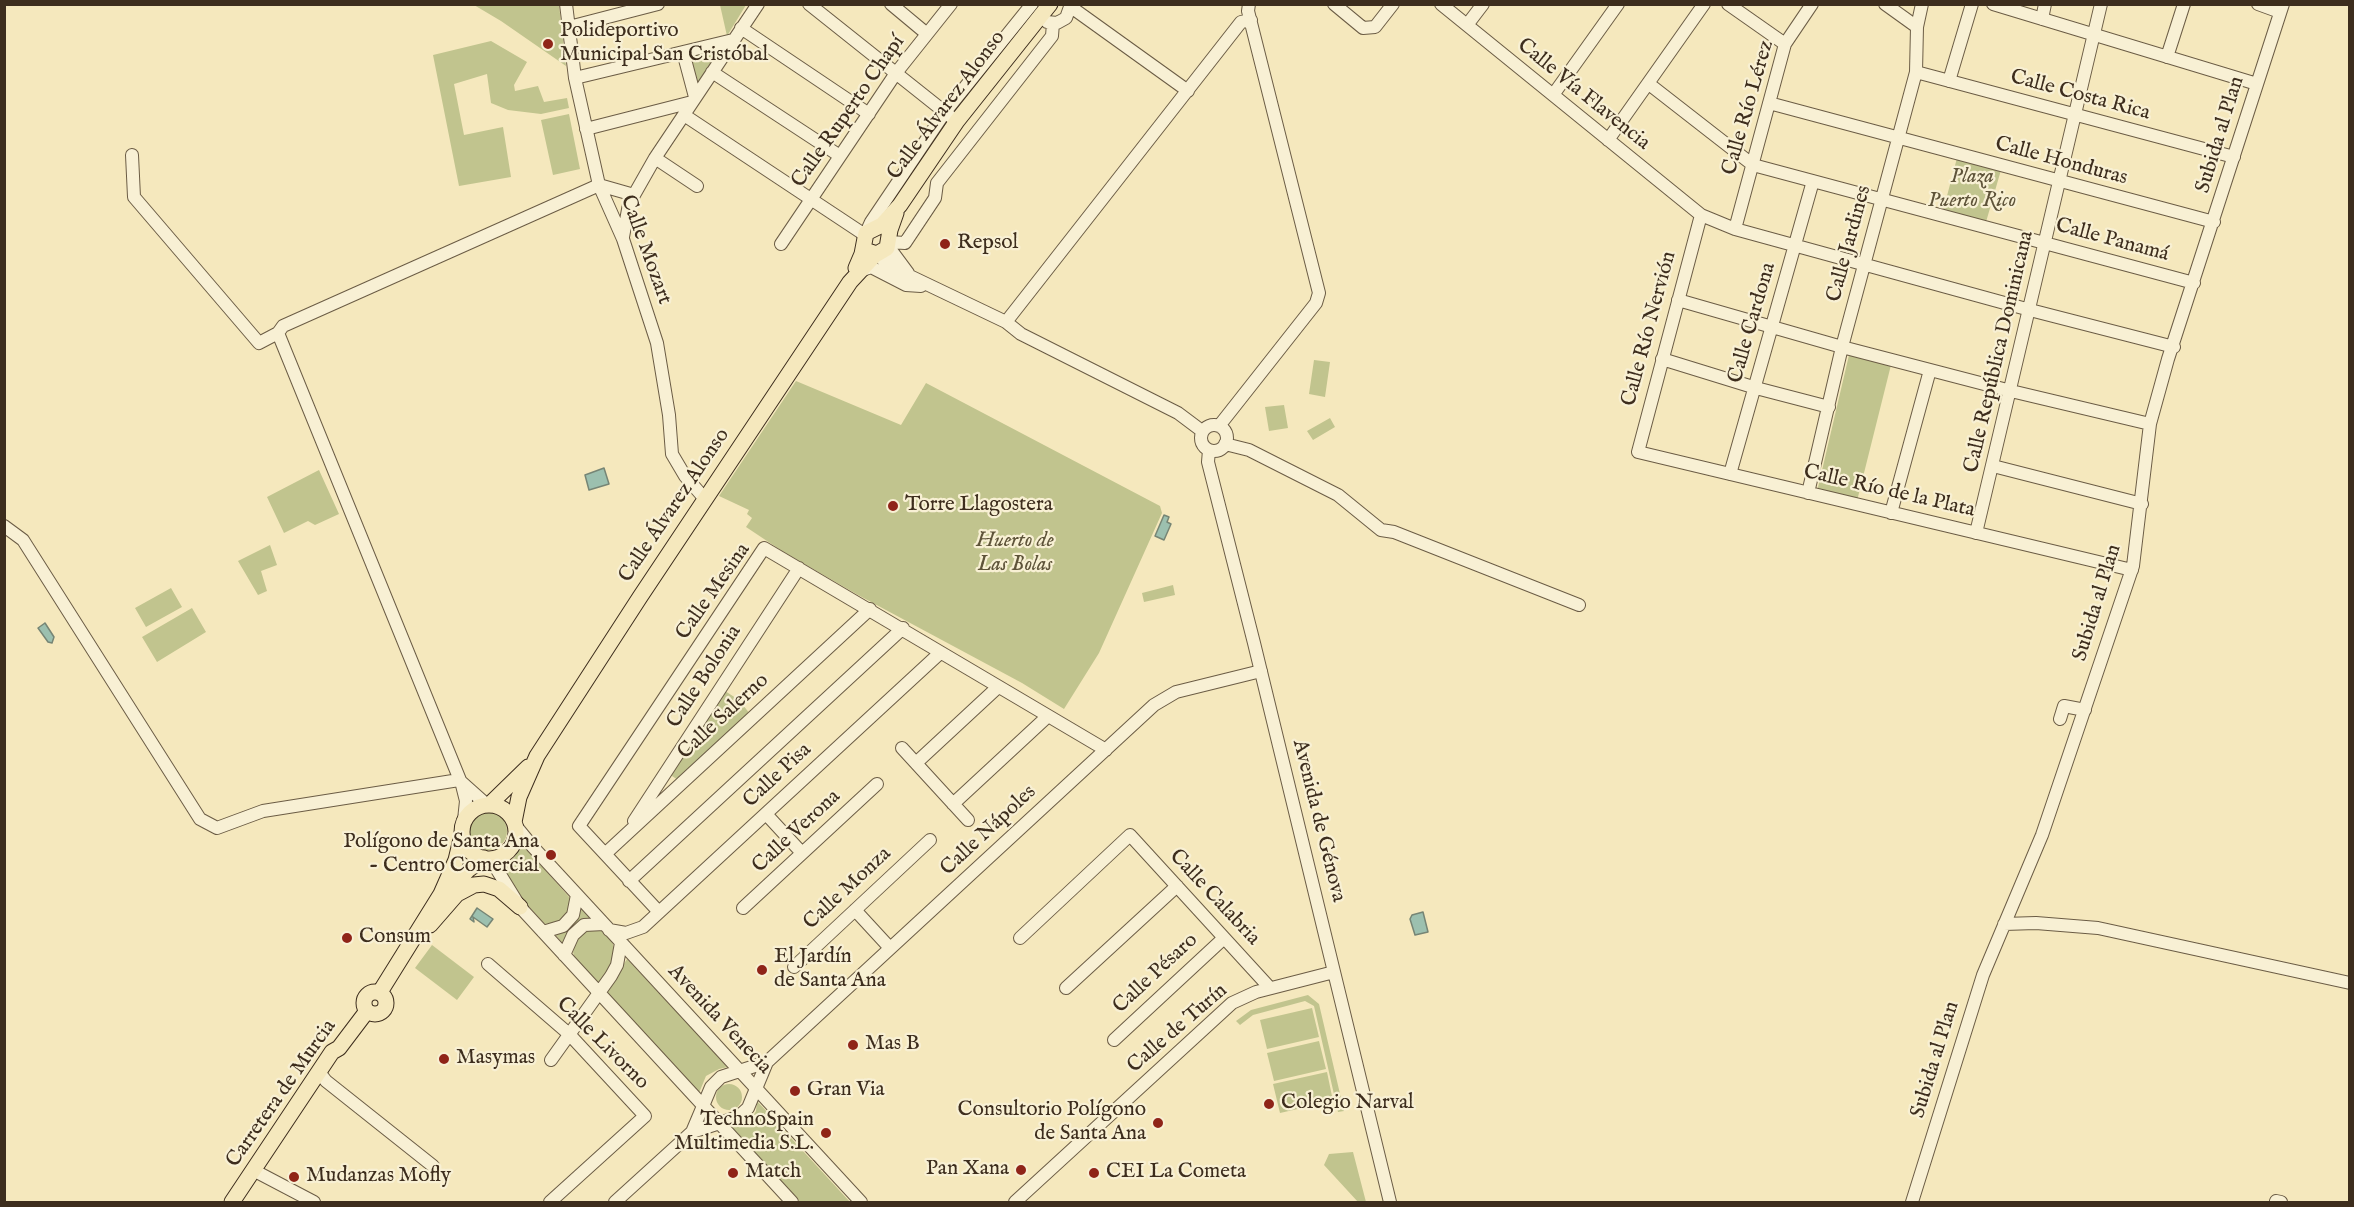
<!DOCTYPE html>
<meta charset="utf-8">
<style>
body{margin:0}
#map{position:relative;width:2354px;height:1207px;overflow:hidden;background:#f5e8bd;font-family:"IM FELL English",serif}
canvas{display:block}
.frame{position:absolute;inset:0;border:6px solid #3d2d1d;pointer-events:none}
</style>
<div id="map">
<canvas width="2354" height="1207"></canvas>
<div class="frame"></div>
</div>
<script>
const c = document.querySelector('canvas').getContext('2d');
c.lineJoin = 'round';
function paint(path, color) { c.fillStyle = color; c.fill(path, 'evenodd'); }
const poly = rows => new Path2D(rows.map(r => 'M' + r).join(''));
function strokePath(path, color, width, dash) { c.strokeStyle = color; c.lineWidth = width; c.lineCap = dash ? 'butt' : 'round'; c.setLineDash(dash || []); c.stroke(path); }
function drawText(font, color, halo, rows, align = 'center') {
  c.font = font + ' "IM FELL English",serif'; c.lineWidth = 4.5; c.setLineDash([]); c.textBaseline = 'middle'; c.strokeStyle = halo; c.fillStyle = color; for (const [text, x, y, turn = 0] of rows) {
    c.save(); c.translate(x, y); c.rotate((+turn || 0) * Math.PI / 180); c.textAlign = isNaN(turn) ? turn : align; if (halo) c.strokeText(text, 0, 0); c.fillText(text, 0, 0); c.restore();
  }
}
paint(poly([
 [474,5,559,5,566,66,501,21],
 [720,5,746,5,727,36],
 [491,41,527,62,514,85,515,91,538,86,544,102,567,98,569,108,541,114,508,110,491,103,487,74,454,84,464,135,503,127,511,177,459,186,433,55],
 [720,48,696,86,689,56],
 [569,114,580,169,553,175,541,120],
 [1957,158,2001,170,1986,222,1943,211],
 [1849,355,1891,365,1856,505,1816,496],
 [1314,360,1330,362,1325,397,1309,394],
 [796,381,901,425,926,383,1160,506,1162,513,1099,653,1064,709,1022,683,858,595,782,551,746,527,752,518,747,514,749,510,719,496],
 [1284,405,1288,428,1269,431,1265,407],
 [1330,418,1335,427,1313,440,1307,431],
 [319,470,339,514,315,525,308,521,284,533,267,497],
 [270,545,277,565,261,571,267,591,258,595,238,561],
 [1173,585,1175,595,1144,602,1142,593],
 [171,588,182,607,146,627,135,608],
 [192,608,206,632,157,662,142,637],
 [725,691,739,700,750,714,678,780,672,776,670,771],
 '469 831a19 19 0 1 1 38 0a19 19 0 1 1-38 0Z',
 [522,844,570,898,570,908,561,921,545,924,512,889,501,867,514,858],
 [581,906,593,918,564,945,554,933,575,921],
 [598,929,605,932,613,944,615,953,613,964,598,983,575,959,573,952,577,938,587,931],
 [432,945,474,977,457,1000,415,968],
 [627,959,728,1067,719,1069,706,1076,699,1093,606,992],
 [1308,995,1319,1004,1344,1111,1338,1112,1314,1006,1305,1001,1253,1015,1240,1025,1236,1021,1251,1010],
 [1312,1008,1319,1037,1267,1049,1260,1020],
 [1319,1041,1326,1069,1274,1081,1267,1053],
 [1327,1072,1333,1101,1280,1113,1273,1084],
 '716 1097a13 13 0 1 1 26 0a13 13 0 1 1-26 0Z',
 [757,1101,850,1202,800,1202,730,1126,744,1124,752,1118,756,1111],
 [1353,1152,1366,1202,1358,1202,1324,1165,1329,1154]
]), '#c1c48e');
const water = poly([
 [604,468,609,484,589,490,585,475,604,468],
 [1164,515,1169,517,1167,522,1171,524,1164,540,1155,536,1164,515],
 [45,623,54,637,52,643,48,642,38,628,45,623],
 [477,908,493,919,487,927,473,917,474,922,470,919,477,908],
 [1423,912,1428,932,1415,935,1410,919,1412,915,1423,912]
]);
paint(water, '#9cc0af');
strokePath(water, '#768575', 1.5);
const minor = poly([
 [566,4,575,78,599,185,623,239,657,343,669,415,672,454,685,476,705,499],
 [809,4,951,117],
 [891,4,927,34],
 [1334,4,1363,28,1375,27,1393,4],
 [1441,4,1701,215,1735,229,2030,310,2174,347],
 [1728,4,1785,44],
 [1885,4,1917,27],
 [1993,4,2257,84],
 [2258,4,2280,12],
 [1071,7,1188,91],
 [2042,19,2045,4],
 [1047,22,1057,23,1066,18,1071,4],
 [1467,25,1483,4],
 [569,27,658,4],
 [741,28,869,114],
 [683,52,695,97],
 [2167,57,2184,4],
 [712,72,840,156],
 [1916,72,2234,157],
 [575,78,733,40],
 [1949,81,1972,4],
 [1649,84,1753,165,2194,283],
 [1553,95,1618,4],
 [1769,103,2214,222],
 [684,115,865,235],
 [586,129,692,102],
 [1608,140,1704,4],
 [132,155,134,197,259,343,278,333,283,326,599,185],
 [655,158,697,186],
 [599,185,634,195,629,204,623,237],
 [634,195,655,158,758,4],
 [1701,215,1638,452,2132,570],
 [1735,229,1785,44,1812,4],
 [866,233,871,222,945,112,1032,4],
 [889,242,905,243,935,198,937,183,1052,36,1053,23],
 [781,244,896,73,951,4],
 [888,246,908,273],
 [876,254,893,268,1006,322,1021,334,1178,413,1202,431],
 [860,271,871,267,906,285,921,286],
 [1678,300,1842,347,2011,391,2150,424],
 [1006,322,1241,22,1251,20],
 [278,333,462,785,466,801,464,820],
 [1662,359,1756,388,1829,407],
 '1201 438a13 13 0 1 1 26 0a13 13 0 1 1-26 0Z',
 [1219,426,1316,303,1319,293,1248,11,1249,4],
 [1225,444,1249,450,1338,495,1381,530,1394,532,1579,605],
 [1209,450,1208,462,1254,643,1390,1202],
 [1993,466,2142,504],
 [1730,474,1813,181],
 [1808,493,1842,347,1916,72,1917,27,1922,4],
 [1891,513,1930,370],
 [4,526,23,540,200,819,217,828,263,811,459,780,487,805],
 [1976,533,2101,4],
 [2060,719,2064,706,2085,710],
 [902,748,968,820],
 [916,763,998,687],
 [953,804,1048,716],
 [766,814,802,853],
 [634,821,799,568],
 [515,825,533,847,861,1202],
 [605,854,870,609],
 [486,859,496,868,520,907,792,1202],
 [629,881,903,628],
 [743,908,877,784],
 [855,910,890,948],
 [659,912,579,826,764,548,1106,750],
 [2004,924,2036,923,2098,928,2350,983],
 [609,930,626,933,643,927,940,653],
 [543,932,563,926,573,915,577,895],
 [1020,938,1130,835,1270,988],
 [564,955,573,935,584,925,604,924],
 [488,964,569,1034,645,1116,550,1202],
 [794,967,930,840],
 [1066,988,1177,886],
 [1114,1040,1224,938],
 [551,1060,611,976,617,965,621,943],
 [319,1072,326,1081,433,1166],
 [692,1132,711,1087,721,1077,767,1062,1154,705,1176,692,1261,671],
 [253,1170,314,1202],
 [2276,1201,2281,1202],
 [615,1202,692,1132,738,1117,748,1108,767,1062],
 [1015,1202,1232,1003,1256,992,1334,972],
 [1912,1202,1983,975,2042,835,2133,566,2150,424,2168,359,2283,4]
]);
const major = poly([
 [868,251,877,254,887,248,890,230,896,213],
 [856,268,862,254,866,233,882,225,900,205,957,121,1050,4],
 [490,804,528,767],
 '462 832a27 27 0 1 1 54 0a27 27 0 1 1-54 0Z',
 [514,822,519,797,537,756,640,597,850,282,876,254],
 [447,893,468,870,484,858],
 [430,925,457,894,474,885,484,884,499,889,520,907],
 '364 1003a11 11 0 1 1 22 0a11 11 0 1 1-22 0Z',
 [380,992,441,894,456,860,462,835],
 [232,1202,332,1052,339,1048,367,1011]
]);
strokePath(minor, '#6b5c45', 14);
strokePath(major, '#3d2d1d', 17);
strokePath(minor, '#f8f0d4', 12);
strokePath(major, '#f5e8bd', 15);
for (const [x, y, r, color] of [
 [548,44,6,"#8f2418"],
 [945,244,6,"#8f2418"],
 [893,506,6,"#8f2418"],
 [551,855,6,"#8f2418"],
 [347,938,6,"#8f2418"],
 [762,970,6,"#8f2418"],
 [853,1045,6,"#8f2418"],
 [444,1059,6,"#8f2418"],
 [795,1091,6,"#8f2418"],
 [1269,1104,6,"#8f2418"],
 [1158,1123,6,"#8f2418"],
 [826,1133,6,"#8f2418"],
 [1021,1170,6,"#8f2418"],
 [733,1173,6,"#8f2418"],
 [1094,1173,6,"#8f2418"],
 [294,1177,6,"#8f2418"]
]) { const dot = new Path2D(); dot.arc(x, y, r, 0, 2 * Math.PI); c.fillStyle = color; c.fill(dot); strokePath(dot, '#f8f0d4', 2); }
drawText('21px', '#3d2d1d', '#f8f0d4', [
 ["Polideportivo",560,32],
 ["Municipal San Cristóbal",560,56],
 ["Repsol",957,244],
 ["Torre Llagostera",905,506],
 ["Polígono de Santa Ana",539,843,"right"],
 ["- Centro Comercial",539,867,"right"],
 ["Consum",359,938],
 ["El Jardín",774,958],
 ["de Santa Ana",774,982],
 ["Mas B",865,1045],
 ["Masymas",456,1059],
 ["Gran Via",807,1091],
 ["Colegio Narval",1281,1104],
 ["Consultorio Polígono",1146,1111,"right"],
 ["de Santa Ana",1146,1135,"right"],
 ["TechnoSpain",814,1121,"right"],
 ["Multimedia S.L.",814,1145,"right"],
 ["Pan Xana",1009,1170,"right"],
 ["Match",745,1173],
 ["CEI La Cometa",1106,1173],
 ["Mudanzas Mofly",306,1177]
], 'left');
drawText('21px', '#3d2d1d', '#f8f0d4', [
 ["Calle Vía Flavencia",1583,95,39],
 ["Calle Costa Rica",2080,96,15],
 ["Calle Álvarez Alonso",947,106,-53],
 ["Calle Río Lérez",1749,108,-74],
 ["Calle Ruperto Chapí",849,112,-55],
 ["Subida al Plan",2221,135,-73],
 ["Calle Honduras",2061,162,15],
 ["Calle Panamá",2112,241,15],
 ["Calle Jardines",1850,244,-75],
 ["Calle Mozart",645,250,70],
 ["Calle Cardona",1753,323,-74],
 ["Calle Río Nervión",1650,329,-75],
 ["Calle República Dominicana",2000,352,-77],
 ["Calle Río de la Plata",1889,492,13],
 ["Calle Álvarez Alonso",675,506,-56],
 ["Calle Mesina",714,592,-55],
 ["Subida al Plan",2098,603,-73],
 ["Calle Bolonia",705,677,-57],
 ["Calle Salerno",724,717,-43],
 ["Calle Pisa",778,776,-43],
 ["Avenida de Génova",1318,821,76],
 ["Calle Nápoles",989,831,-43],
 ["Calle Verona",797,832,-43],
 ["Calle Monza",848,889,-43],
 ["Calle Calabria",1214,898,47],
 ["Calle Pésaro",1156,974,-43],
 ["Avenida Venecia",719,1020,47],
 ["Calle de Turín",1178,1029,-41],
 ["Calle Livorno",602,1044,45],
 ["Subida al Plan",1936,1060,-73],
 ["Carretera de Murcia",282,1094,-55]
]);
drawText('italic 21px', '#5e5339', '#f8f0d4', [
 ["Plaza",1972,178],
 ["Puerto Rico",1972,202],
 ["Huerto de",1015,542],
 ["Las Bolas",1015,566]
]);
</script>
